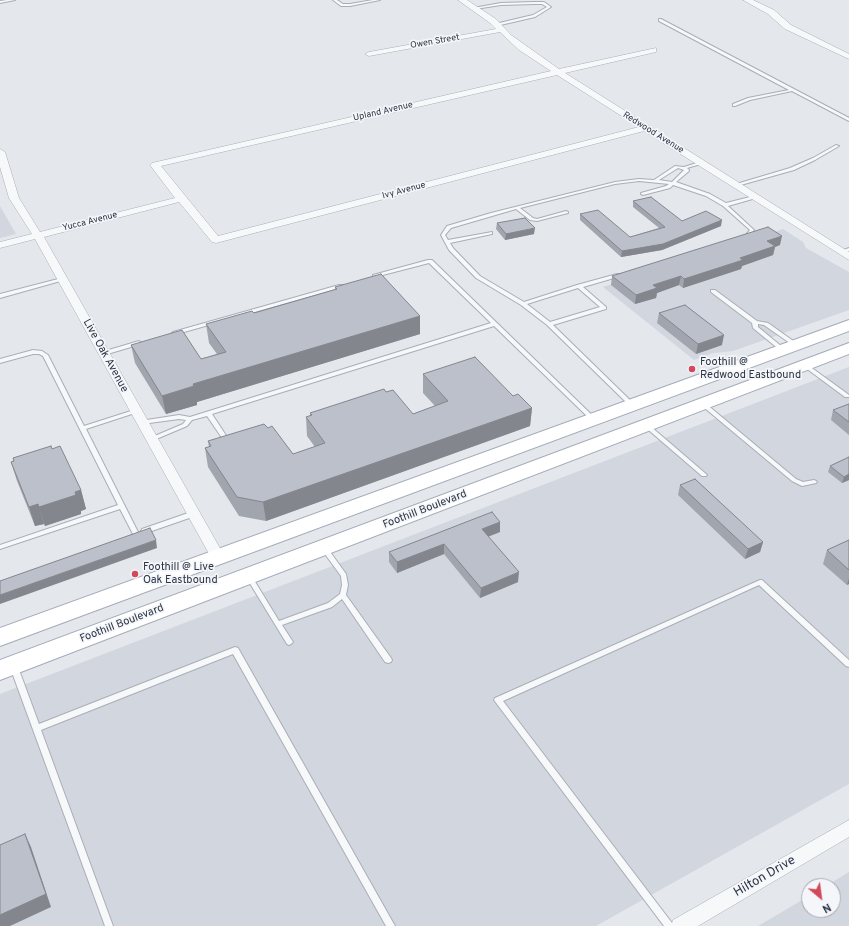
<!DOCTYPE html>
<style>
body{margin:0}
#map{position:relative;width:849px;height:926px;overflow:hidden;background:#e4e7ec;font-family:Overpass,sans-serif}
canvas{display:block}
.north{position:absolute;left:801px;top:878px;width:40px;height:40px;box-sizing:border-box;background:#f4f6f9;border:1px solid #a4a8b1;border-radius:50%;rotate:151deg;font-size:11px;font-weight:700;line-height:16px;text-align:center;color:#2b3445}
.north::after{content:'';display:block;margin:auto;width:14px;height:18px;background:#d1495b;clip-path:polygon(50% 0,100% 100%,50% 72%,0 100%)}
</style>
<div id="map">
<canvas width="849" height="926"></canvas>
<div class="north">N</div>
</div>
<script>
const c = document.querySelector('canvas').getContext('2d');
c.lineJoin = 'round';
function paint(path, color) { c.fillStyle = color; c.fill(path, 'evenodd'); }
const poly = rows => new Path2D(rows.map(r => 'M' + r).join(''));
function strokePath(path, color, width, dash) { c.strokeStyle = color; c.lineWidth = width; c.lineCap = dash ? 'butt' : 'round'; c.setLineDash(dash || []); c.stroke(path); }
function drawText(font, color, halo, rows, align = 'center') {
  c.font = font + ' Overpass,sans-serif'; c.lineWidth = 3.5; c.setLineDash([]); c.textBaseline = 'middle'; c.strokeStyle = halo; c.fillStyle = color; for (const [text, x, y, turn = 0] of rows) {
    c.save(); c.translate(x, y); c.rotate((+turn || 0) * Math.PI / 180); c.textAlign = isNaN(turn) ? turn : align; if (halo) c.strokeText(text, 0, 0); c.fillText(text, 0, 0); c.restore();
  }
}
paint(poly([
 [0,206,16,234,0,238],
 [783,229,803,242,806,248,849,272,849,310,733,351,713,353,694,360,603,287],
 [849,367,849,784,596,926,0,926,0,694],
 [849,872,849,926,758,926,809,896,809,910,833,910,833,886,826,886]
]), '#d2d6de');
const lane = poly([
 [7,0,15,0,0,3,0,1,7,0],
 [333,0,337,0,343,4,350,4,373,0,380,0,350,6,341,6,333,0],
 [535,2,544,2,551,7,535,17,496,26,495,26,495,24,533,15,547,7,542,4,535,4,501,5,475,9,473,8,501,3,535,2],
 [659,19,661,19,849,118,849,121,792,91,750,100,735,106,733,106,733,104,748,98,789,90,659,21,659,19],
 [836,145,839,146,815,160,794,170,737,186,733,185,790,168,813,158,836,145],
 [700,162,702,163,701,164,687,168,689,170,689,171,676,182,710,194,726,203,754,196,756,196,756,198,728,206,754,230,749,238,744,239,742,238,745,236,750,230,723,206,706,196,673,185,670,188,643,195,641,194,641,193,666,186,669,184,639,181,615,184,520,208,533,218,537,219,566,211,568,212,568,213,537,221,530,220,516,209,451,228,445,235,448,240,492,232,492,234,450,243,453,248,480,276,524,302,577,285,617,274,621,274,621,276,583,287,606,307,606,309,553,325,634,404,635,405,634,406,630,406,547,325,521,305,476,278,449,250,441,235,447,226,491,213,615,182,639,179,654,180,675,166,684,167,700,162],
 [678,168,684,170,672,182,659,180,678,168],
 [578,288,600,307,550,322,527,304,578,288],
 [849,248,849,251,840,253,838,252,849,248],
 [428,260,432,260,595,418,596,419,595,420,591,420,494,326,212,414,227,437,226,438,222,438,207,416,192,420,187,426,154,440,150,440,149,439,150,438,183,424,186,420,179,419,142,424,140,423,139,422,140,421,179,415,190,417,491,323,429,263,375,277,373,276,373,275,428,260],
 [62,278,64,278,64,280,0,298,0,294,62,278],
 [339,285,343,285,343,287,177,334,175,335,172,333,173,332,339,285],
 [711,290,715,290,757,321,768,323,799,345,798,346,794,346,764,325,758,324,758,327,786,350,785,351,781,351,753,328,752,323,711,292,711,290],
 [139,341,142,343,141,344,104,355,101,353,102,352,139,341],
 [33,350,42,351,48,355,84,426,134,410,138,410,139,411,138,412,86,429,139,534,138,536,134,536,120,509,0,549,0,545,118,505,43,356,39,354,33,354,0,363,0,359,33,350],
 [805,363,849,395,849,397,845,397,803,366,802,365,803,364,805,363],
 [703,402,705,403,796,479,803,482,814,480,816,481,817,482,816,483,802,486,792,481,701,405,700,404,701,403,703,402],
 [647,424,649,425,706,474,707,475,706,476,702,476,645,427,644,426,645,425,647,424],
 [191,512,193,512,196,514,195,516,146,533,142,533,141,531,142,529,191,512],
 [322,546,326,546,346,574,348,585,346,595,391,658,392,660,391,662,388,663,385,662,342,599,332,607,282,625,293,642,291,644,289,645,287,644,246,577,247,575,251,575,279,621,328,603,340,594,342,585,341,576,322,550,321,548,322,546],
 [760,580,762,580,849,660,849,667,846,666,759,585,503,701,672,923,673,926,664,926,494,700,495,698,760,580],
 [235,647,238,648,395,926,386,926,233,654,41,730,113,926,105,926,10,667,11,665,14,664,17,665,18,667,39,724,235,647]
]);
const street = poly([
 [458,0,467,0,496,19,511,35,559,69,656,48,656,52,565,73,849,252,849,260,644,131,216,243,212,242,179,202,44,237,225,557,223,561,218,562,213,561,35,239,0,248,0,242,32,234,9,198,0,167,0,149,5,152,19,198,40,232,175,198,150,165,152,163,551,71,519,50,500,32,369,56,365,54,369,52,496,29,490,23,458,0],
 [557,75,639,127,218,236,161,166,557,75],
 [743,0,753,0,774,10,791,25,849,54,849,59,785,29,768,14,743,0],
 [849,820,849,837,698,926,671,926,673,920,849,820]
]);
const primary = poly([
 [849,320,849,331,0,646,0,628,849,320],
 [849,343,849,354,0,680,0,660,849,343]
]);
strokePath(lane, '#a9aeb7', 2);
strokePath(street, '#a9aeb7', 1);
strokePath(primary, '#a3abb8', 2);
paint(lane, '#f7f8fa');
paint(street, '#f7f8fa');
paint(primary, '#fff');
paint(poly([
 [633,201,682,221,721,226,662,250,621,257,580,220,580,214,630,237,659,228,633,207],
 [497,223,534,234,505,240,496,229],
 [780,245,775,247,773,255,742,266,741,269,683,288,679,285,657,293,656,298,635,304,611,285,612,276],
 [335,287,420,316,420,334,197,402,197,405,166,414,135,363,131,345,201,359,217,354,209,343,206,324,254,313,335,290],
 [659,313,722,345,696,354,657,323],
 [423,374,513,396,532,408,530,426,266,521,239,516,208,467,205,448,209,447,208,441,268,428,293,454,296,453,315,447,307,436,306,417,310,416,310,413,413,414,435,406,423,393],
 [849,404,849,435,831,420,833,410],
 [52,449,81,490,86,509,81,511,81,514,45,526,44,524,35,526,17,481,11,462,14,461,13,458],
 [849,457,849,480,842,483,828,472,830,466],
 [680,485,763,542,760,552,745,559,678,495],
 [500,532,488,537,518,582,480,598,444,554,397,573,389,562,389,552],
 [849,540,849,584,847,585,823,564,827,550]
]), '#a1a5ae');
paint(poly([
 [722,220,721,226,662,250,621,257,622,251],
 [535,228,534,234,505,240,506,234],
 [782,236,780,245,775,247,773,255,742,266,741,269,683,288,684,279,740,258,767,241],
 [681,276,679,285,657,293,656,298,635,304,636,295,653,285],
 [420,316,420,334,197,402,197,405,166,414,162,396,193,384],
 [724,335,722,345,696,354,698,344],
 [532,408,530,426,266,521,263,502],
 [849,474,849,480,842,483,844,477],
 [81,490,86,509,81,511,81,514,45,526,39,507],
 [38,504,44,524,35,526,29,507],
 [500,522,500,532,481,539,482,529],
 [156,540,157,548,0,604,0,595],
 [763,542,760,552,745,559,748,549],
 [444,544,444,554,397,573,397,562],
 [519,572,518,582,480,598,481,588],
 [849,578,849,584,847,585],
 [25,834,31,847,51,907,10,926,0,926,0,915]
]), '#83868d');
const building = poly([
 [651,197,682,221,706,211,722,220,663,244,622,251,580,214,598,210,630,237,665,227,633,201,651,197],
 [525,218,535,228,506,234,497,223,525,218],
 [768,227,782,236,767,241,775,246,740,258,743,260,684,279,681,276,653,285,657,288,636,295,612,276,768,227],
 [381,274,420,316,193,384,194,386,162,396,131,345,182,330,201,359,226,352,206,324,252,311,254,313,337,289,335,287,381,274],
 [685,305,724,335,698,344,659,313,685,305],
 [475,357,513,396,518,394,532,408,263,502,237,497,205,448,211,446,208,441,264,424,268,428,272,426,293,454,296,453,325,443,306,417,312,415,310,413,384,389,386,392,393,390,413,414,448,401,423,374,475,357],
 [849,404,849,422,833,410,849,404],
 [51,446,52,449,60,446,81,490,75,492,76,495,39,507,38,504,29,507,11,462,14,461,13,458,51,446],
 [849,457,849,474,844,477,830,466,849,457],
 [695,479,763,542,748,549,680,485,695,479],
 [492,512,500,522,482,529,519,572,481,588,444,544,397,562,389,552,492,512],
 [150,528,156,540,0,595,0,581,150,528],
 [849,540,849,570,827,550,849,540],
 [25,834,46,894,0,915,0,845,25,834]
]);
paint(building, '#bbc0ca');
strokePath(building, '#83868d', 1);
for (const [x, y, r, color] of [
 [692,369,4,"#d1495b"],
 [135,574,4,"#d1495b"]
]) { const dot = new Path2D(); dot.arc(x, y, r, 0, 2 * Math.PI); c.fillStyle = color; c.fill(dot); strokePath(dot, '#f4f6f9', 1.5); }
drawText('9px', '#2b3445', '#f4f6f9', [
 ["Owen Street",435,42,-10],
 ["Upland Avenue",383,112,-13],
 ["Redwood Avenue",653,133,32],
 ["Ivy Avenue",404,191,-15],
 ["Yucca Avenue",90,222,-14]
]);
drawText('11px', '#2b3445', '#f4f6f9', [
 ["Live Oak Avenue",105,356,61],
 ["Foothill Boulevard",425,510,-21],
 ["Foothill Boulevard",122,624,-21]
]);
drawText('11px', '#2b3445', '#f4f6f9', [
 ["Foothill @",700,363],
 ["Redwood Eastbound",700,376],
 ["Foothill @ Live",143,568],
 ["Oak Eastbound",143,581]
], 'left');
drawText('13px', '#2b3445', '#f4f6f9', [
 ["Hilton Drive",765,877,-30]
]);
</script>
